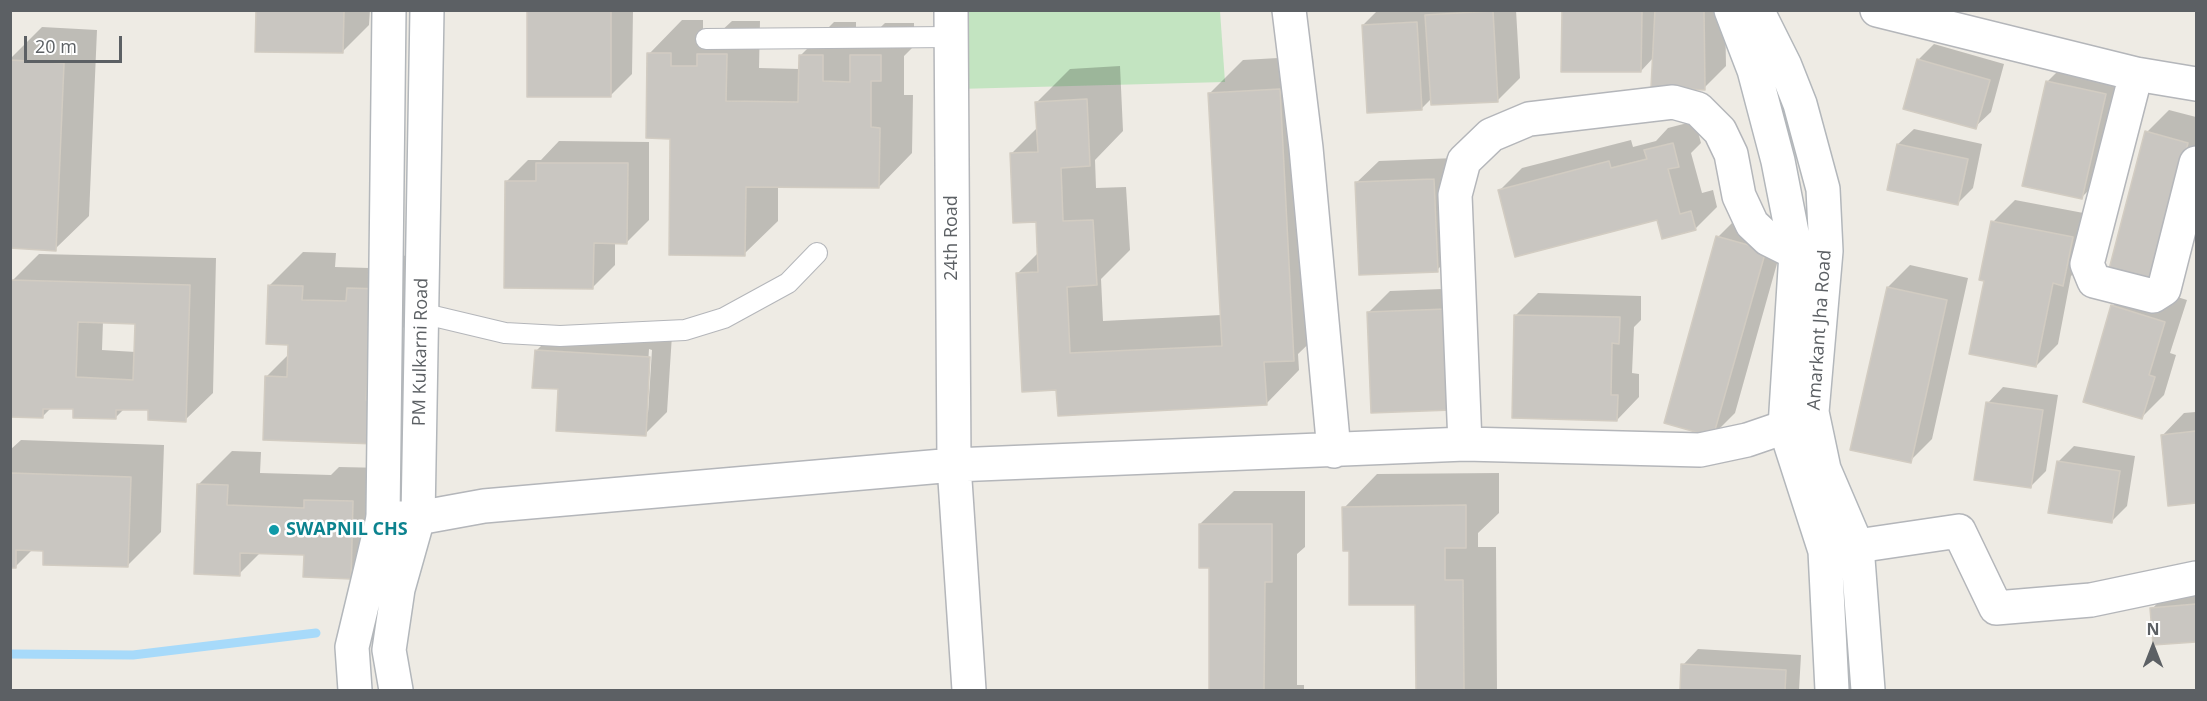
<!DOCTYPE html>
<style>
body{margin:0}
#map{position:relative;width:2207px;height:701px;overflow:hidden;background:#eeebe4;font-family:"Open Sans",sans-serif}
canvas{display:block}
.frame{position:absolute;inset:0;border:12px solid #5c6064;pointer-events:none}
.north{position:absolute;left:2123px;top:617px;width:60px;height:60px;-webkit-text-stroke:4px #fff;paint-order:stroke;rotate:0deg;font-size:16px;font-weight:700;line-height:24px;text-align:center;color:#5c6064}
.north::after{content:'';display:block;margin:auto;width:21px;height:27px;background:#5c6064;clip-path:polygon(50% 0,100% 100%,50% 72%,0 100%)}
.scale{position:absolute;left:24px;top:36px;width:98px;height:27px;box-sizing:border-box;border:3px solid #5c6064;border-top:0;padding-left:8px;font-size:18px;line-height:21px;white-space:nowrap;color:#5c6064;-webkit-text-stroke:4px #fff;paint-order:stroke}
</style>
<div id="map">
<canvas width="2207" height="701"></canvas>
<div class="frame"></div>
<div class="north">N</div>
<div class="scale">20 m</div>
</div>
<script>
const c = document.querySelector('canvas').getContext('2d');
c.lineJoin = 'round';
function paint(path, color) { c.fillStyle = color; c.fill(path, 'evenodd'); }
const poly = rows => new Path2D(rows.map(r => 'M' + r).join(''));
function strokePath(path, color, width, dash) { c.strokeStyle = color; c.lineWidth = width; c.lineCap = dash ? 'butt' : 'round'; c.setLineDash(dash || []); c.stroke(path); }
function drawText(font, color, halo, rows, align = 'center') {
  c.font = font + ' "Open Sans",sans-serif'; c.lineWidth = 5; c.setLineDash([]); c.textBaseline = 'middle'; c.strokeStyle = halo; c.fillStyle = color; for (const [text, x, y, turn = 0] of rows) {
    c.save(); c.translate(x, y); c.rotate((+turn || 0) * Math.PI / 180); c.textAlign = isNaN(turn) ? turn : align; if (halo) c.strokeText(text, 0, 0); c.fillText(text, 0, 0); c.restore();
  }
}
paint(poly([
 [960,11,1220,11,1225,82,957,89]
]), '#c3e4c1');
paint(poly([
 [257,10,370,10,369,25,342,52],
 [529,10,633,10,632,74,610,96],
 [1378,10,1516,10,1520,78,1498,100,1432,98,1421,109,1363,25],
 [1563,10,1725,10,1726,66,1704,88,1654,57,1641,71],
 [682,20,703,20,703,33,719,33,732,21,760,21,759,68,800,69,800,56,834,22,856,22,856,48,859,48,885,23,914,23,914,46,904,56,904,95,913,95,912,153,879,187,778,186,778,221,744,254,671,137,649,54],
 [42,27,97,30,89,216,55,249,10,247,10,59],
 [1934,44,2004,64,1991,112,1975,127,1918,60],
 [1313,56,1327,326,1298,354,1299,370,1266,404,1058,389,1017,274,1039,252,1037,221,1011,154,1038,127,1037,102,1070,69,1120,66,1123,131,1095,160,1096,188,1126,187,1130,250,1101,279,1103,321,1221,315,1210,93,1243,60],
 [2069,60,2127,72,2104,175,2082,197,2047,82],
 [2169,110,2196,117,2196,170,2147,132],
 [1695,121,1701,143,1691,153,1702,193,1713,190,1717,207,1695,229,1658,219,1500,190,1522,168,1631,140,1633,147,1656,141,1668,128],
 [1914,129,1982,144,1973,188,1957,204,1898,144],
 [559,141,649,142,649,220,627,242,615,242,615,265,593,287,506,182,528,160,541,160],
 [1455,158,1459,248,1437,270,1356,183,1379,161],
 [2015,200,2094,215,2085,262,2071,276,2058,344,2036,366,1986,279,1993,222],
 [1740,215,1787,228,1735,413,1713,435,1718,237],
 [303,252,336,253,335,267,369,268,382,255,414,256,412,319,400,331,399,367,410,367,409,409,375,443,266,377,289,354,289,343,269,286],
 [39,254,216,258,213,393,185,420,149,409,125,408,115,418,75,408,52,407,43,416,12,281],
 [103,321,137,323,136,352,102,350],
 [1910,265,1968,278,1932,439,1910,461,1888,287],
 [2135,284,2187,300,2170,353,2176,355,2164,395,2142,417,2113,306],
 [1469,288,1473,386,1368,313,1390,291],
 [1538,293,1641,296,1641,320,1634,327,1632,373,1639,374,1639,397,1617,420,1516,315],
 [558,329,672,335,667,412,645,434,560,388,536,351],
 [649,349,652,350,648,413,645,413],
 [2003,387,2058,395,2046,471,2031,486,1988,403],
 [2196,412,2196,502,2169,504,2162,436,2184,413],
 [21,440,164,445,161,532,127,566,33,549,15,567,10,567,10,450],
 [2074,446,2135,456,2127,506,2111,522,2058,462],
 [232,451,261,452,260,473,331,475,339,467,386,468,384,544,351,578,305,553,261,552,239,574,198,485],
 [1499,473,1499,513,1478,533,1478,547,1496,547,1497,690,1417,690,1416,603,1350,550,1344,508,1377,474],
 [1234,491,1305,491,1305,547,1297,554,1297,685,1304,685,1304,690,1210,690,1211,567,1200,524],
 [2196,590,2196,640,2154,644,2152,609,2167,593],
 [1698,649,1801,655,1799,690,1681,690,1683,665]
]), '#0003');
strokePath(poly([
 [10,654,133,655,316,633]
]), '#a7dafa', 9);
const building = poly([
 [256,10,344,10,343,53,255,52,256,10],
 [527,10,611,10,611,97,527,97,527,10],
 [1562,10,1642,10,1641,72,1561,72,1562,10],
 [1655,10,1704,10,1705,90,1651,87,1655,10],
 [1493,11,1498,102,1431,105,1425,15,1493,11],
 [1417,22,1422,110,1367,113,1362,25,1417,22],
 [647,53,671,53,671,66,697,66,697,54,727,54,726,101,798,102,799,55,823,55,823,81,850,82,850,55,881,55,881,81,871,81,871,127,880,128,879,188,746,187,745,256,669,255,670,139,646,138,647,53],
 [1917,59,1990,80,1976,129,1903,109,1917,59],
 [10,60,64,63,56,251,10,248,10,60],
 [2046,81,2106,94,2082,199,2022,186,2046,81],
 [1280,89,1294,361,1264,362,1267,405,1058,416,1056,390,1022,392,1016,273,1038,272,1036,222,1013,223,1010,153,1038,152,1035,102,1087,99,1090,166,1061,168,1063,221,1093,220,1097,285,1067,287,1070,353,1222,346,1208,93,1280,89],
 [2145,131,2188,143,2160,248,2157,286,2108,273,2145,131],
 [1673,143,1679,167,1668,169,1680,214,1691,211,1696,230,1662,239,1657,220,1515,257,1498,190,1609,161,1611,168,1647,159,1644,150,1673,143],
 [1897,144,1968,159,1958,205,1887,190,1897,144],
 [536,163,628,163,627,244,594,243,593,289,504,288,505,181,536,181,536,163],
 [1434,179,1438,272,1359,275,1355,182,1434,179],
 [1991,221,2073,237,2063,286,2053,283,2036,367,1969,354,1984,281,1979,280,1991,221],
 [1716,236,1766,250,1713,437,1664,423,1716,236],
 [10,280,190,285,186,422,148,420,148,410,116,410,116,419,73,418,73,409,43,409,43,418,10,417,10,280],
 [78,322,135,324,133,380,76,377,78,322],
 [268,285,303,286,302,300,346,301,347,288,381,289,379,354,368,354,366,400,377,400,376,444,263,440,265,376,287,377,288,345,266,344,268,285],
 [1887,287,1947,300,1911,463,1850,450,1887,287],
 [2111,305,2165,322,2149,375,2155,377,2142,419,2083,402,2111,305],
 [1447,309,1452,410,1371,413,1367,312,1447,309],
 [1514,315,1620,317,1619,344,1612,343,1611,395,1618,395,1617,421,1512,418,1514,315],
 [535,350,650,357,646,436,556,431,558,389,532,388,535,350],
 [1986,402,2043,410,2031,488,1974,480,1986,402],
 [2196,431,2196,503,2168,506,2161,435,2196,431],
 [2057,461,2120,471,2112,523,2048,513,2057,461],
 [10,473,131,477,128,567,43,565,43,551,16,550,16,568,10,568,10,473],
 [197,484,228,485,227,505,304,508,304,500,353,501,351,579,303,577,304,555,240,553,240,576,194,574,197,484],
 [1466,505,1466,548,1445,548,1445,580,1463,580,1464,690,1416,690,1415,605,1349,605,1349,551,1343,551,1342,507,1466,505],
 [1199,524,1272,524,1272,582,1265,582,1264,690,1209,690,1209,568,1199,568,1199,524],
 [2196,604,2196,642,2153,645,2150,608,2196,604],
 [1681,664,1786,670,1785,690,1680,690,1681,664]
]);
paint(building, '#c9c6c1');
strokePath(building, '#d2ccc2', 1.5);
const lane = poly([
 [706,39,951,37],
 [421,313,505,333,560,336,685,330,724,318,788,283,817,253]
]);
const street = poly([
 [951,10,954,465,969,690],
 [1289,10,1306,148,1334,451],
 [1877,10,2136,74,2196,84],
 [2136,74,2087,264,2094,281,2153,296,2164,289,2196,163],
 [1465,444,1455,195,1464,161,1491,135,1529,119,1673,102,1698,109,1720,131,1731,154,1739,196,1752,224,1768,239,1796,253],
 [383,518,418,518,484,506,954,465,1465,444,1700,450,1747,440,1785,427,1811,413],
 [1830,550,1959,531,1996,608,2091,600,2196,578]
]);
const secondary = poly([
 [1731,10,1754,70,1778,161,1796,253,1785,427,1825,551,1832,690],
 [1757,10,1785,66,1800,104,1823,189,1826,251,1812,412,1824,469,1857,546,1868,690],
 [355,690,352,647,383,518,389,10],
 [396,690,389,650,398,589,418,518,427,10]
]);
strokePath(lane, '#b4b6ba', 22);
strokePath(street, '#b4b6ba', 36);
strokePath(secondary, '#b3b7bb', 36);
strokePath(lane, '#fff', 20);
strokePath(street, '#fff', 33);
strokePath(secondary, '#fff', 33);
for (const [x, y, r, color] of [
 [274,530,6,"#0f9aa8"]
]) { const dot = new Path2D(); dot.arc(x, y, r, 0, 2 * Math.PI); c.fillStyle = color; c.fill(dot); strokePath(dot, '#fff', 2); }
drawText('18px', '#5c6064', '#fff', [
 ["24th Road",952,238,-90],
 ["Amarkant Jha Road",1820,330,-86],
 ["PM Kulkarni Road",421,352,-89]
]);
drawText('bold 18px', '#0d838f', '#fff', [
 ["SWAPNIL CHS",286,530]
], 'left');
</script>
